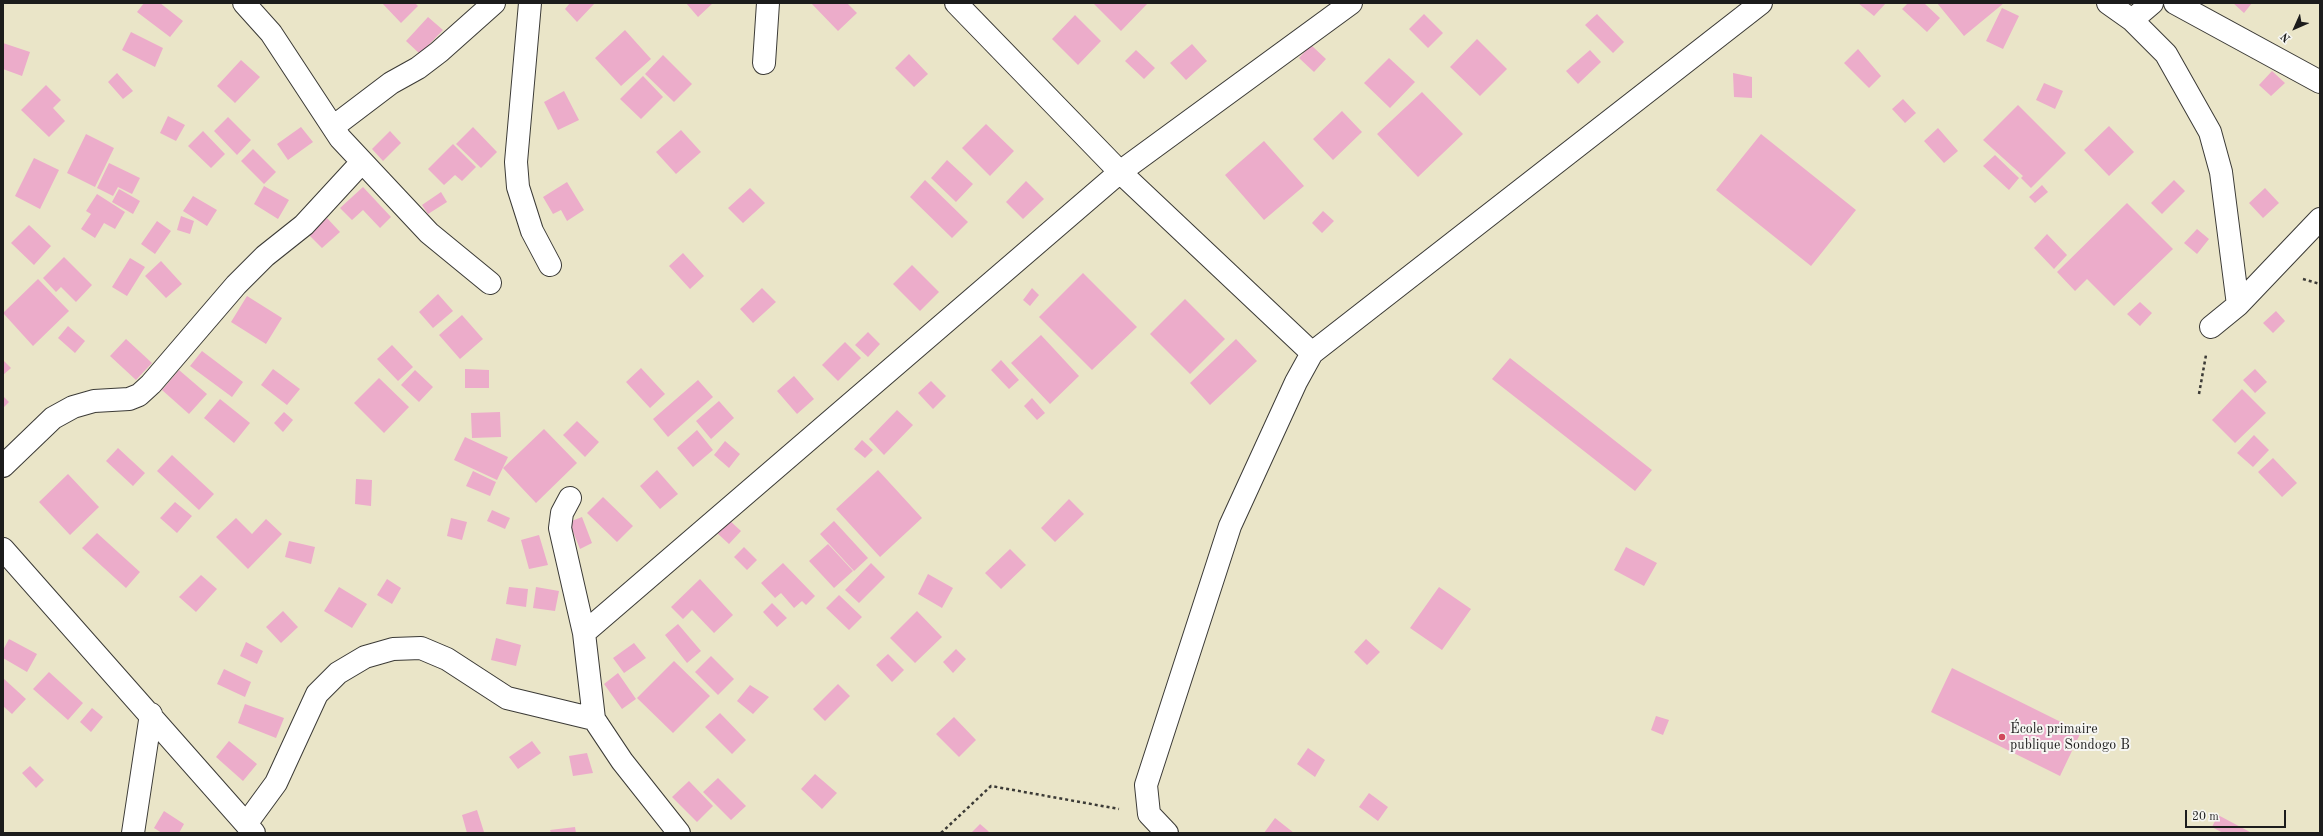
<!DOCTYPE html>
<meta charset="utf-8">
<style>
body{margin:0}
#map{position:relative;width:2323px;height:836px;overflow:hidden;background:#eae5c8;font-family:"Old Standard TT",serif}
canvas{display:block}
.frame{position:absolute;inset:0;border:4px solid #1c1c1c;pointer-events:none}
.north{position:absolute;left:2275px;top:8px;width:40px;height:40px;-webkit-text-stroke:3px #f6f6f2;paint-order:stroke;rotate:225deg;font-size:11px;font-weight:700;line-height:16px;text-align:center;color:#1c1c1c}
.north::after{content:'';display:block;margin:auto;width:14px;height:18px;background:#1c1c1c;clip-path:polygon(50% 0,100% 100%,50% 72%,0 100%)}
.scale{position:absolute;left:2185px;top:810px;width:101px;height:18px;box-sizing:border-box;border:2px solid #1c1c1c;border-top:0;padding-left:5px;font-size:12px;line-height:14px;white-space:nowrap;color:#1c1c1c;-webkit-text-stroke:3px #f6f6f2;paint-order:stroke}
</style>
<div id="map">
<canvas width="2323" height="836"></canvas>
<div class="frame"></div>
<div class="north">N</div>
<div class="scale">20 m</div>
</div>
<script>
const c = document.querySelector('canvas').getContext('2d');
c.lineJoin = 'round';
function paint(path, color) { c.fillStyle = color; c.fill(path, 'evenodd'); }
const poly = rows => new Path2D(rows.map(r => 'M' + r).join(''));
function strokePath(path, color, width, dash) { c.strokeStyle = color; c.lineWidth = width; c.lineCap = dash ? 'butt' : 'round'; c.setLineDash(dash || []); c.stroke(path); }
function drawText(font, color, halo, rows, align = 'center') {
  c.font = font + ' "Old Standard TT",serif'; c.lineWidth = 4; c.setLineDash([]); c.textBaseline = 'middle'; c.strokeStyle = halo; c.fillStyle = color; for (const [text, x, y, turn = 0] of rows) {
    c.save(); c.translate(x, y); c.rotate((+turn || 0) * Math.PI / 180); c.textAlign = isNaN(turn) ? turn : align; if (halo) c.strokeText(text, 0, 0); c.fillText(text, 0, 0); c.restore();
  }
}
paint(poly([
 [144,3,160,3,183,21,170,37,137,12],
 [382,3,415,3,418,6,401,23],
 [570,3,595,3,577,22,565,9],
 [686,3,713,3,698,17],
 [811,3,847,3,857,13,838,31],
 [1093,3,1148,3,1121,31],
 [1858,3,1886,3,1874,16],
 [1908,3,1924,3,1940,18,1927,32,1902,9],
 [1937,3,2004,3,1964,36],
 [2233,3,2252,3,2244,13],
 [2002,8,2019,16,2003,49,1986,41],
 [1424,14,1443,33,1428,48,1409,29],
 [1597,14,1624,42,1613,53,1585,25],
 [1075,15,1101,41,1078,65,1052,39],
 [428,17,443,30,420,54,406,41],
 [625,30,651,59,621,86,595,58],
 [131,32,163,48,155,67,122,50],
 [1477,39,1507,69,1480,96,1450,67],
 [3,43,30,52,22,76,3,69],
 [1192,44,1207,61,1186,80,1170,63],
 [1311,45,1326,59,1314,72,1299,58],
 [1858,49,1881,76,1869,88,1844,63],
 [1136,50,1155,68,1144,79,1125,61],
 [1590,50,1601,62,1578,84,1566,71],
 [909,54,928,74,914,87,895,68],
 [663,55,692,84,674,102,645,74],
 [1389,58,1415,82,1390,108,1364,83],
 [241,60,260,77,235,103,217,86],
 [2272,71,2285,83,2271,96,2259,85],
 [117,73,133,91,123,99,108,82],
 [1733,73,1752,77,1752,98,1734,97],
 [643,76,663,97,641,119,620,99],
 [2044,83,2063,91,2055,109,2036,100],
 [46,85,61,100,53,108,65,121,49,137,21,110],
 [564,91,579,120,558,130,544,102],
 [1422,92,1463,134,1418,177,1377,134],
 [1903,99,1916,113,1905,123,1892,109],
 [2018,105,2066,153,2031,188,2021,178,2023,176,1983,140],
 [1342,111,1362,132,1333,160,1313,139],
 [168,116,185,125,176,141,160,133],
 [228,117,251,140,237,155,214,131],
 [986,124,1014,151,990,176,962,148],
 [2109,126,2134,152,2109,176,2084,150],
 [301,127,313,142,288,160,277,144],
 [473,127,497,152,481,168,456,144],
 [1938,128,1958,151,1944,163,1924,141],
 [681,130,701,152,676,174,656,152],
 [203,131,225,154,211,168,188,146],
 [390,131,401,143,383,161,372,149],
 [86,134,114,148,95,187,67,173],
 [1761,134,1856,210,1811,266,1716,190],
 [1264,141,1304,186,1264,220,1225,175],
 [453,144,476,167,462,181,455,175,444,185,428,169],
 [253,149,276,172,264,184,241,161],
 [1995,155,2019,178,2009,190,1983,166],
 [34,158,59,170,40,209,15,196],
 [947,160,973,184,956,202,931,178],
 [109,163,140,178,132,194,118,187,113,196,97,188],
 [925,180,968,222,952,238,910,197],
 [2174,180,2185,191,2162,214,2151,203],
 [1026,181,1044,199,1023,219,1006,202],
 [567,182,584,210,567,221,561,210,553,214,543,197],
 [2042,185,2048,192,2035,203,2029,197],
 [264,186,289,200,278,219,254,204],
 [363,187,391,217,380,228,363,210,352,220,340,208],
 [750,188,765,203,743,223,728,208],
 [2265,188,2279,203,2263,218,2249,203],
 [119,189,140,201,133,214,112,202],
 [441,192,447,202,428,214,422,205],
 [97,194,125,212,115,229,104,223,95,238,81,229,91,214,86,211],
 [193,196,217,210,207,226,183,211],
 [2127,203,2173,249,2114,306,2087,279,2075,291,2057,272],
 [1323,211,1334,221,1322,233,1312,223],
 [181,216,194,221,190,234,177,230],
 [327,218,340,232,322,248,309,235],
 [157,221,171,231,155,254,141,244],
 [29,225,51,246,34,265,11,243],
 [2197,229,2209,239,2197,254,2184,243],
 [2047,234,2067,255,2054,269,2034,248],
 [683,253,704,276,690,289,669,266],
 [64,257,92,285,76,302,61,287,56,292,43,278],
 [130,258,145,267,127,296,112,287],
 [161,261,182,284,166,298,145,276],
 [912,265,939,292,920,311,893,284],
 [1083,273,1137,327,1092,370,1039,317],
 [38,279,69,311,33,346,3,313],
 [762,288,776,302,753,323,740,309],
 [1032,288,1039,295,1030,306,1023,300],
 [438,294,453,311,433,328,419,312],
 [247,296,282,318,266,344,231,322],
 [1185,299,1225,339,1190,374,1150,334],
 [2140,302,2152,313,2140,326,2127,314],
 [2276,311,2285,321,2273,333,2263,323],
 [462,315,483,339,460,359,439,335],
 [68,326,85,341,75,353,58,338],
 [868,332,880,344,868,357,855,345],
 [1041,335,1079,376,1050,404,1011,363],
 [126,339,152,363,136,380,110,356],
 [1236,339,1257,361,1210,405,1190,383],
 [845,342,861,358,838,381,822,365],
 [392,345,413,367,398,381,377,359],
 [202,351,243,382,232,397,190,366],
 [1510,358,1652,470,1635,491,1492,379],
 [3,360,11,368,3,375],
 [1001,360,1019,380,1009,389,991,370],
 [641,368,665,394,650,408,626,382],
 [273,369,300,389,287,405,261,385],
 [465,369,489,370,489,388,465,388],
 [2255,369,2267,382,2255,393,2243,380],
 [179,370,207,394,189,414,162,390],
 [415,370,433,387,419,402,401,385],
 [794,376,814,399,797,414,777,391],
 [379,378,409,407,384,433,354,403],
 [698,380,713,397,668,437,653,419],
 [931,381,946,396,933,409,918,393],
 [2242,389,2266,413,2235,443,2212,420],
 [3,396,9,402,3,408],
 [1032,398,1045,413,1037,420,1024,406],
 [220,399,250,423,234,443,204,418],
 [719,401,734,418,711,439,696,421],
 [897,410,913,425,884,455,869,439],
 [284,412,293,420,283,432,274,423],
 [500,412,501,437,472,438,471,413],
 [577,421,599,442,585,457,563,435],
 [544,429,577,463,536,503,503,468],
 [697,430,713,450,693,467,677,448],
 [2254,435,2269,450,2253,467,2237,453],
 [465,437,508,457,497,480,454,460],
 [862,440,873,450,865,458,854,449],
 [725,441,740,454,729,468,714,455],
 [118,448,145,473,133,486,106,461],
 [172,455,214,494,199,510,157,471],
 [2273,458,2297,483,2282,497,2258,472],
 [657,470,678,494,660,509,640,486],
 [878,470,922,518,880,557,836,509],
 [473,471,496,482,490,496,466,486],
 [68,474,99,507,70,535,39,502],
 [356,479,372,480,371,506,355,504],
 [603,497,633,526,617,542,587,513],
 [1069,499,1084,514,1055,542,1041,528],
 [175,502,192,516,177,533,160,518],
 [492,510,510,518,505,529,487,521],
 [582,517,592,543,580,549,569,522],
 [236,518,252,534,266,519,282,534,248,569,216,537],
 [451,518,467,522,462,540,447,536],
 [729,520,741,531,729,544,717,533],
 [834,521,868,558,854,571,820,534],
 [97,533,140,572,126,588,82,548],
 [539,535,548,565,529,569,521,540],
 [289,541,315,547,311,564,285,557],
 [828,544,853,571,834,588,809,561],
 [744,547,757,560,747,570,734,557],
 [1626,547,1657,563,1644,586,1614,570],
 [1010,549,1026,565,1001,589,985,573],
 [783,563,815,596,806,605,802,601,794,608,781,593,775,598,761,583],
 [871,563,885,577,859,603,845,590],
 [928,574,953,588,942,608,918,594],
 [201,575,217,589,196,612,179,597],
 [387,579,401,588,392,604,377,595],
 [700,579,733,615,714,633,692,610,683,619,671,607],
 [339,587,367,604,352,628,324,611],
 [509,587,528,589,526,607,506,604],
 [536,587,559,591,555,611,533,608],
 [1439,587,1471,609,1442,650,1410,628],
 [839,595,862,617,849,630,826,608],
 [772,603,787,618,777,627,763,612],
 [283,611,298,627,281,643,266,627],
 [917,611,942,637,915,663,890,638],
 [678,624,701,651,687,663,665,635],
 [496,638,521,645,516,666,491,660],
 [9,639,37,654,27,672,3,658,3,650],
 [1366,639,1380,652,1367,665,1354,652],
 [246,642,263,651,257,664,240,656],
 [634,643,646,658,624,673,613,658],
 [956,649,966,659,953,673,943,662],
 [888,654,904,670,892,682,876,665],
 [711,656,734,679,718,695,695,672],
 [674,661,710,696,673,733,637,698],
 [1952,668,2081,732,2060,776,1931,712],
 [224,669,251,682,245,697,217,684],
 [49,672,83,703,68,720,33,689],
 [618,673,636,699,622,709,604,684],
 [3,678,26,699,12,714,3,706],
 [838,684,850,696,825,721,813,709],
 [750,685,769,697,753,714,737,701],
 [245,704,284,718,276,738,238,723],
 [92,708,103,717,91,732,80,722],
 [720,713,746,740,732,754,705,727],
 [1656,716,1669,720,1663,735,1651,730],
 [954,717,976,740,959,757,936,734],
 [229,741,257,764,243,781,216,757],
 [532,741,541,753,518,769,509,757],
 [1308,748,1325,760,1315,777,1297,764],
 [587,753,593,773,573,776,569,756],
 [30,766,44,780,36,788,22,773],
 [815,774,837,793,822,809,801,789],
 [718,778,746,806,731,820,703,792],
 [689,781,713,806,697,822,672,797],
 [1369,793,1388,807,1378,821,1359,807],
 [477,810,484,832,467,833,462,815],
 [164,811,184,824,179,833,162,833,154,828],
 [2218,815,2250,832,2249,833,2223,833,2212,827],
 [1275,818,1294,833,1264,833],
 [980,824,987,830,990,833,971,833],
 [575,827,576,833,551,833,550,830]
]), '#ecacca');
const street = poly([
 [244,3,271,33,340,138,429,233,490,283],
 [530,3,516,162,518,187,532,231,550,265],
 [956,3,1120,172,1312,353],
 [2108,3,2132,20,2166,54,2210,132,2221,172,2238,305],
 [2175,3,2320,82],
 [2132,20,2152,3],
 [764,63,768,3],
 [333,127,391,83,418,68,439,52,494,3],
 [2211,327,2238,305,2320,219],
 [3,466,53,418,73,407,94,401,129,399,139,395,151,384,236,285,265,256,304,225,362,162],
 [570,498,562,513,560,528,584,633,594,719,622,761,679,833],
 [3,549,254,833],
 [584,633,1120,172,1351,3],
 [246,824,276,783,317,694,338,673,365,657,393,649,421,648,447,659,507,698,594,719],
 [133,833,151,714],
 [1167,833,1149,814,1146,785,1230,526,1296,382,1312,353,1761,3]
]);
strokePath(street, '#3b3a36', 24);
strokePath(poly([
 [2303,279,2320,284],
 [2199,394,2206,355],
 [941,833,991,786,1119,809]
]), '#3b3a36', 2.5, [3, 3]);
strokePath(street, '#fff', 22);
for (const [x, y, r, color] of [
 [2002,737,4,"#d1495b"]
]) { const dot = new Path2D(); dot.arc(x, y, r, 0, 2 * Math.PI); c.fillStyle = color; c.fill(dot); strokePath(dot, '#f6f6f2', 1.5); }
drawText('14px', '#1c1c1c', '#f6f6f2', [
 ["École primaire",2010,729],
 ["publique Sondogo B",2010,745]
], 'left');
</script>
